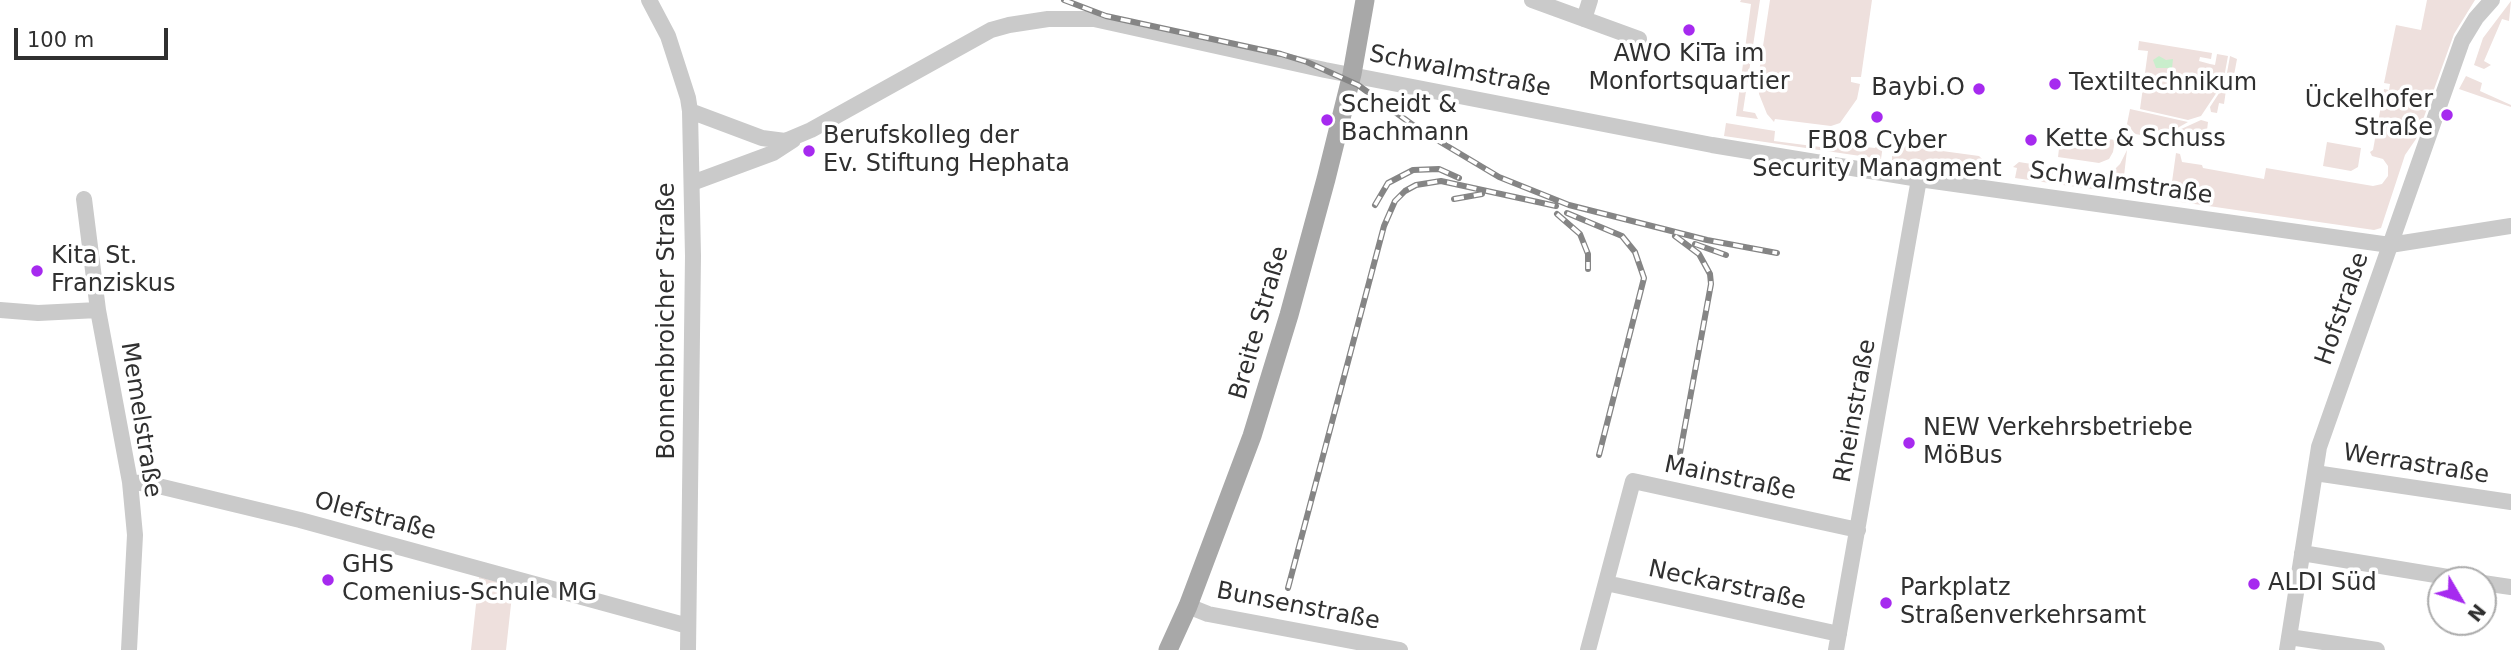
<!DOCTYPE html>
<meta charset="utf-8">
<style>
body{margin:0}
#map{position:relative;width:2511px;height:650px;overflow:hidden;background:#fff;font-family:"DejaVu Sans",sans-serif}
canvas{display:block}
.north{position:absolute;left:2427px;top:566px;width:70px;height:70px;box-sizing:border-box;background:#fff;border:2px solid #acacac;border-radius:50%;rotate:129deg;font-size:19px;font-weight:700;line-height:28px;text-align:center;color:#303030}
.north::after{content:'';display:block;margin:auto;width:24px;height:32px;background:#a62aef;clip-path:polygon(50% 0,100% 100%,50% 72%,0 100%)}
.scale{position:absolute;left:14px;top:28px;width:154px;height:32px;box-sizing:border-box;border:4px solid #303030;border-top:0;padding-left:9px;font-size:21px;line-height:24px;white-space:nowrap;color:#303030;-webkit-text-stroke:5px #fff;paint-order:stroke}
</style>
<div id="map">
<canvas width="2511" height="650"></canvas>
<div class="north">N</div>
<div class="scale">100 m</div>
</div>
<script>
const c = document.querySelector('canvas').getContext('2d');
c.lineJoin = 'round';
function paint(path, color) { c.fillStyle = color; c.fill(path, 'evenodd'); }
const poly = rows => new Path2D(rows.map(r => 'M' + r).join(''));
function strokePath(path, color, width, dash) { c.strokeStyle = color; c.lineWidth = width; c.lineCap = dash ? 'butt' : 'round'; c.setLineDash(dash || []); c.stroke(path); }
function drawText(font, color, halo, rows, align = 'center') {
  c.font = font + ' "DejaVu Sans",sans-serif'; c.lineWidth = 7; c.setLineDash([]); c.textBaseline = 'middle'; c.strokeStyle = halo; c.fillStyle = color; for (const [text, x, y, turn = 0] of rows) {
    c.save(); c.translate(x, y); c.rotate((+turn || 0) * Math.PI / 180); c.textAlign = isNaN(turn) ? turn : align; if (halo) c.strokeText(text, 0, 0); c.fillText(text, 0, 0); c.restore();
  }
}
paint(poly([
 [1741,0,1760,0,1743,111,1755,113,1758,119,1736,116,1751,4,1740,2],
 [1770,0,1872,0,1861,77,1851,77,1851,82,1860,84,1857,99,1840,123,1831,126,1775,119,1774,122,1767,114,1759,94,1758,79],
 [2427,0,2475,0,2454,34,2416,139,2405,155,2381,228,2374,230,2174,201,2176,190,2171,189,2176,153,2180,154,2182,162,2202,165,2203,168,2264,179,2266,168,2373,186,2382,184,2388,176,2388,166,2383,159,2372,156,2370,152,2373,150,2384,89,2389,90,2390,84,2384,83,2396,25,2421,30],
 [2511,1,2509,21,2502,19,2484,61,2491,65,2484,69,2474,65,2483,38],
 [2139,41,2212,53,2211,59,2200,57,2199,61,2210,64,2215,65,2217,54,2228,56,2223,83,2201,116,2188,120,2140,109,2148,51,2138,50],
 [2230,56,2237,59,2231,91,2226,90,2224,104,2219,103,2217,113,2211,112,2210,107,2225,84],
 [2466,76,2482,83,2480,91,2511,105,2511,107,2459,89],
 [2130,109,2188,122,2160,138,2135,134,2127,124],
 [2201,120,2208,122,2205,146,2167,139,2179,130],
 [1726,123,1775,131,1774,141,1828,148,1830,141,1843,136,1856,138,1852,145,1860,146,1864,139,1869,140,1865,147,1875,148,1880,142,1883,145,1881,159,1724,136],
 [2061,132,2115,140,2113,152,2109,159,2099,163,2058,157],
 [2327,142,2361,148,2358,167,2351,171,2323,166],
 [1898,145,1979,156,1983,160,1981,173,1892,160,1892,149],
 [2127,150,2122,193,2063,185,2065,174,2056,173,2061,168,2103,174,2112,172,2120,164],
 [2019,162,2050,167,2053,171,2050,183,2015,178,2017,168,2013,167],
 [479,577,513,586,506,650,471,650]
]), '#eee0dd');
paint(poly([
 [2159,56,2166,60,2173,59,2172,68,2156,68,2153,60]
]), '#c9eecc');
strokePath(poly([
 [649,0,668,36,688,98,690,111,693,256,688,650],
 [1532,0,1639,39],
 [1584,19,1590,0],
 [690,111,762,138,785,141,811,130,991,30,1009,25,1048,19,1094,19,1325,70,1712,145,1919,179,2390,245,2511,226],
 [692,183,773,153,793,140],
 [84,199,98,310,130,482,135,535,129,650],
 [0,310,38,313,98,310],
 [2315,473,2511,502],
 [130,482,150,484,300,520,688,626],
 [2302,553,2466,580],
 [1606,583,1839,634],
 [2483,583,2511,587],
 [1188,606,1208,614,1400,650],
 [2289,637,2377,650],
 [1588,650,1633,481,1858,530],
 [1836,650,1919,179],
 [2287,650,2319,447,2462,41,2476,18,2492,0]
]), '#cacaca', 16);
strokePath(poly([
 [1168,650,1188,606,1252,436,1289,315,1326,179,1352,74,1365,0]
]), '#a8a8a8', 19);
const rail = poly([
 [1064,0,1106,16,1281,54,1307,62,1358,85,1417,128,1499,177,1569,205,1707,240,1777,253],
 [1454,199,1482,194],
 [1375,205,1388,183,1413,170,1439,169,1459,178],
 [1567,213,1622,236,1635,252,1644,278,1599,455],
 [1557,214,1580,234,1588,254,1588,269],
 [1675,236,1699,254,1710,274,1711,284,1680,453],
 [1695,244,1726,255],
 [1288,588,1384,226,1395,201,1405,191,1416,185,1441,181,1556,206]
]);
strokePath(rail, '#858585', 6);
strokePath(rail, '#fff', 3.5, [10]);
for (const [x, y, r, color] of [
 [1689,30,7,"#a62aef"],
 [2055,84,7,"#a62aef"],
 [1979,89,7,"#a62aef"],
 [2447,115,7,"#a62aef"],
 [1877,117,7,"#a62aef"],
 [1327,120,7,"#a62aef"],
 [2031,140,7,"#a62aef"],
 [809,151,7,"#a62aef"],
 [37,271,7,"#a62aef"],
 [1909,443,7,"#a62aef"],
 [328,580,7,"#a62aef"],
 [2254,584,7,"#a62aef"],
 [1886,603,7,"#a62aef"]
]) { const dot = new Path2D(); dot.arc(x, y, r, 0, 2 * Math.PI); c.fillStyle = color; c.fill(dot); strokePath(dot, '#fff', 2.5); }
drawText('24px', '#303030', '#fff', [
 ["AWO KiTa im",1689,55,"center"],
 ["Monfortsquartier",1689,83,"center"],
 ["Textiltechnikum",2069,84],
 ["Baybi.O",1965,89,"right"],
 ["Ückelhofer",2433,101,"right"],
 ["Straße",2433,129,"right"],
 ["Scheidt &",1341,106],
 ["Bachmann",1341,134],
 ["Berufskolleg der",823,137],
 ["Ev. Stiftung Hephata",823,165],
 ["Kette & Schuss",2045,140],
 ["FB08 Cyber",1877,142,"center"],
 ["Security Managment",1877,170,"center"],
 ["Kita St.",51,257],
 ["Franziskus",51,285],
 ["NEW Verkehrsbetriebe",1923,429],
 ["MöBus",1923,457],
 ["GHS",342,566],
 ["Comenius-Schule MG",342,594],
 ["ALDI Süd",2268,584],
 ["Parkplatz",1900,589],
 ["Straßenverkehrsamt",1900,617]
], 'left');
drawText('24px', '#303030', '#fff', [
 ["Schwalmstraße",1460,72,11],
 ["Schwalmstraße",2121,184,8],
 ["Hofstraße",2343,309,-71],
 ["Bonnenbroicher Straße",668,321,-90],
 ["Breite Straße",1260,323,-74],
 ["Rheinstraße",1856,411,-80],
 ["Memelstraße",140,420,81],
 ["Werrastraße",2416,465,9],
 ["Mainstraße",1730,479,12],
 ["Olefstraße",375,517,15],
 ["Neckarstraße",1727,586,12],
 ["Bunsenstraße",1298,607,11]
]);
</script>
